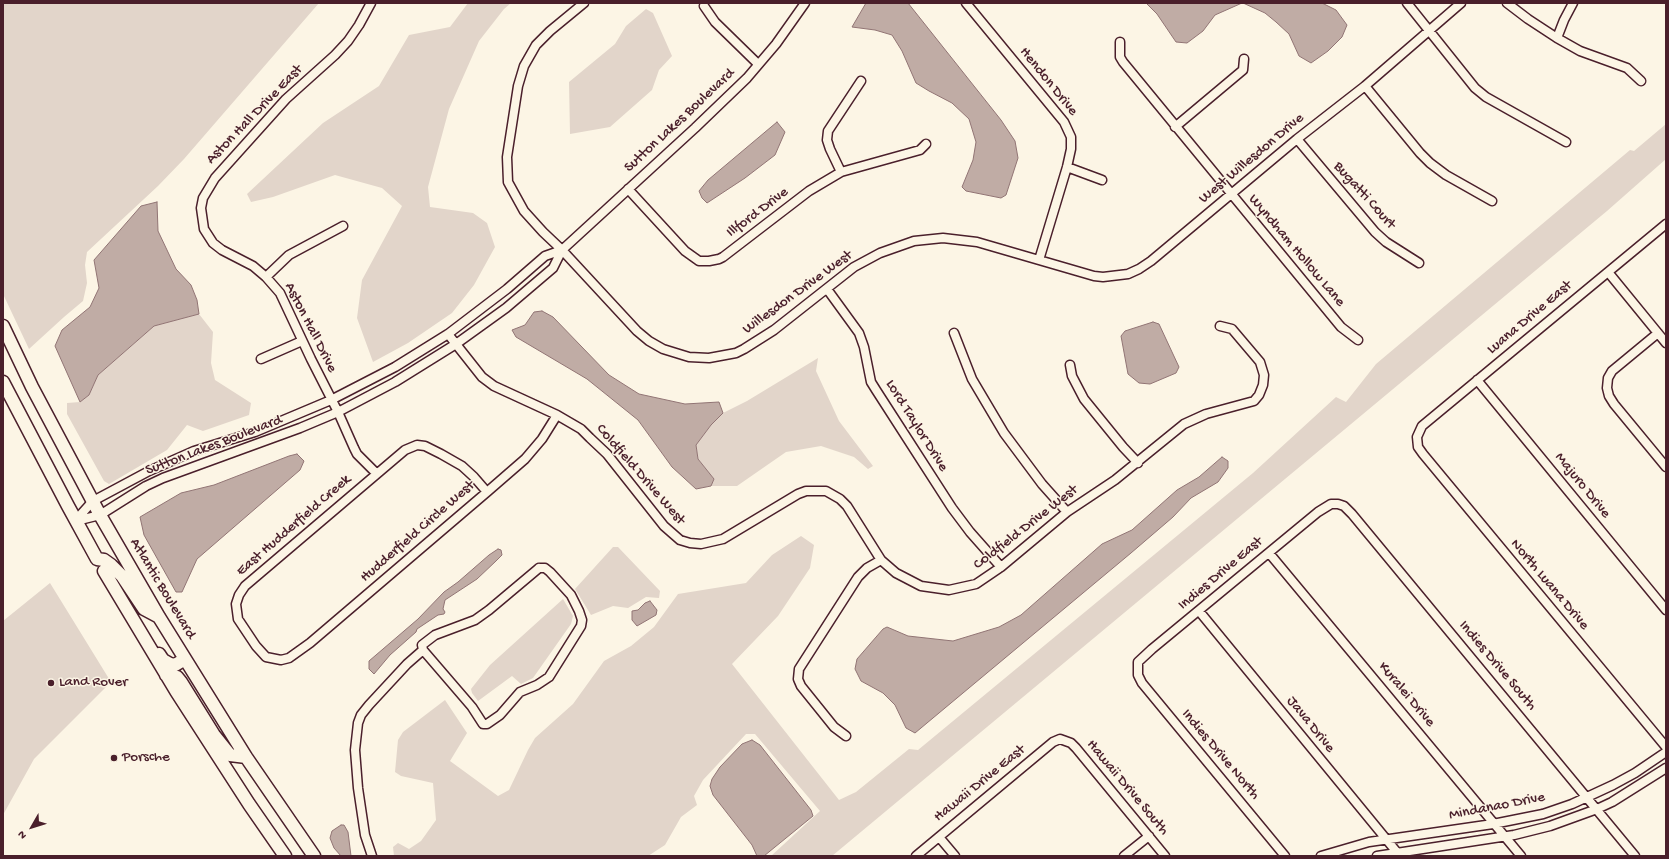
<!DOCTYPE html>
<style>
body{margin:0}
#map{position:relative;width:1669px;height:859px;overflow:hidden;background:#fcf5e5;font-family:"Gochi Hand",sans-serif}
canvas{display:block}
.frame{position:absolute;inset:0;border:4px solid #4a1f2b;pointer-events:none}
.north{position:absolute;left:12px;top:807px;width:40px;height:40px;-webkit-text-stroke:3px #fcf5e5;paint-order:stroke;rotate:231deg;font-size:11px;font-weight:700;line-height:16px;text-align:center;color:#4a1f2b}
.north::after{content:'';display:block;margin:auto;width:14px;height:18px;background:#4a1f2b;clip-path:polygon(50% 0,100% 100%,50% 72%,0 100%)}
</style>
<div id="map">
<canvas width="1669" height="859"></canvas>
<div class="frame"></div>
<div class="north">N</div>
</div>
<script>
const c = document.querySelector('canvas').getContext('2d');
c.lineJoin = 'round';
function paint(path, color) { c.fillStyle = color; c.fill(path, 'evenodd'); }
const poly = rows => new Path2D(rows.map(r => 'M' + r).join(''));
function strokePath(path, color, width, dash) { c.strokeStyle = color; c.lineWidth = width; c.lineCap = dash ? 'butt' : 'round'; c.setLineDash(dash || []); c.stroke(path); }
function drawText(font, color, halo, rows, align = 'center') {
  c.font = font + ' "Gochi Hand",sans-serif'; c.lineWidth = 3; c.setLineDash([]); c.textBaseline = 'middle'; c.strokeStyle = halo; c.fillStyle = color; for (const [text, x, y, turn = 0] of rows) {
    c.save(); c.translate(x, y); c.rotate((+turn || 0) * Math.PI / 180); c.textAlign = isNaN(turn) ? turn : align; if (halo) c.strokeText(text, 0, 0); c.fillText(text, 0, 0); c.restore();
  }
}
paint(poly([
 [3,3,319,3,184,159,158,186,87,252,85,265,87,283,83,301,64,317,29,349,3,294],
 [468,3,511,3,504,9,479,41,449,109,428,187,430,207,473,213,487,223,495,247,474,285,452,313,408,343,373,362,357,318,362,280,402,206,382,188,335,175,273,197,251,202,247,194,323,123,379,86,409,35,450,27],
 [646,9,653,13,672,56,659,70,652,90,610,127,570,134,569,82,615,44,626,26],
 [1666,124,1666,159,1607,211,832,856,771,856,820,811,755,734,746,734,703,780,694,796,697,805,681,817,665,845,648,856,394,856,393,847,398,843,409,849,421,841,436,820,433,783,401,776,395,772,398,740,403,732,445,700,467,733,450,761,498,796,509,790,528,750,535,738,573,704,604,661,631,646,654,627,678,594,746,583,772,555,801,536,814,545,810,568,778,616,732,664,839,800,856,792,909,749,918,750,1253,473,1336,397,1346,402,1376,364,1630,150,1634,151],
 [199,314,213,332,211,363,215,380,251,403,249,415,203,431,187,425,167,450,109,484,104,481,67,414,67,403,80,402,89,395,98,375,154,326],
 [818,358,816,371,839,421,873,466,868,469,854,457,821,446,786,452,737,486,711,486,714,479,698,459,696,445,711,425,723,413,747,401],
 [613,547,618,547,660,591,659,598,646,597,628,608,613,606,591,615,575,589],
 [50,583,111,682,34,759,3,815,3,621],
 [563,599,573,616,571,624,533,678,521,684,512,676,478,701,472,693,471,689,490,665]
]), '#e2d5ca');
const water = poly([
 [866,3,908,3,1001,120,1015,141,1018,158,1006,195,1001,198,966,191,962,187,973,160,976,142,969,119,952,103,929,91,916,83,902,51,892,35,875,30,852,27,866,3],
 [1146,3,1242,3,1215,15,1203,31,1187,43,1176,42,1157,14,1146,3],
 [1243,3,1322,3,1336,10,1347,25,1342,37,1328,51,1311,63,1299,56,1289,34,1276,22,1265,13,1243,3],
 [777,122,785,132,775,155,745,178,707,203,702,198,699,191,708,180,777,122],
 [157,202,158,231,176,269,191,285,197,300,199,314,154,326,98,375,89,395,80,402,55,346,62,330,90,307,99,288,94,260,141,206,157,202],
 [542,311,553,317,609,375,639,394,685,404,719,402,723,413,711,425,696,445,698,459,714,479,711,486,696,489,672,467,638,420,587,379,516,337,512,330,525,325,534,312,542,311],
 [1153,322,1159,324,1179,367,1176,373,1150,384,1139,383,1128,374,1121,336,1125,331,1153,322],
 [297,454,304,461,300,470,197,559,182,592,176,592,144,535,140,517,181,493,214,485,289,456,297,454],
 [1222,457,1228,461,1228,468,1218,482,1191,498,1173,517,1131,553,915,733,906,728,895,705,883,693,861,681,855,669,857,659,883,629,887,627,908,636,953,641,999,627,1021,615,1102,544,1132,530,1177,490,1199,477,1222,457],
 [498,549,501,550,502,555,496,561,477,579,445,600,443,609,445,612,444,614,438,615,417,629,416,632,390,655,374,674,369,669,369,661,418,619,444,592,458,582,489,555,498,549],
 [650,601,657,610,656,615,637,626,632,620,632,611,638,610,645,603,650,601],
 [752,740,760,745,811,810,813,816,764,856,757,856,752,845,713,795,710,786,712,779,720,767,742,744,752,740],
 [341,825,344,825,348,832,351,856,341,856,334,848,330,838,332,831,341,825]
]);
paint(water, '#c0aca5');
strokePath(water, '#917474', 1);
const minor = poly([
 [371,3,359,25,348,41,335,55,286,99,215,178,203,198,201,208,204,229,213,243,222,250,253,266,266,277,280,293,311,359,338,412,354,448,357,454,376,473],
 [584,3,550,31,536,45,524,66,518,86,507,157,508,182,524,211,543,232,562,250,637,331,649,341,663,349,689,357,709,358,736,353,744,349,774,330,854,267,880,253,914,241,943,238,977,242,1094,276,1103,277,1128,274,1139,269,1151,261,1297,139,1365,86,1461,3],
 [966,3,1064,122,1071,137,1071,149,1067,167,1039,260],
 [1407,3,1475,88,1486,97,1566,142],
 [1507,3,1528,19,1557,38,1580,51,1627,68,1641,81],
 [704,6,715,22,758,64],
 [1557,38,1564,20,1573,3],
 [1120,42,1120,57,1123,62,1341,327,1358,340],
 [1365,86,1420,153,1430,163,1446,175,1492,201],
 [1175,127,1243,70,1244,59],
 [1297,139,1375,232,1386,242,1419,263],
 [1067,167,1102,180],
 [841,172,830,149,827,140,828,131,861,81],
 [628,189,685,251,699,261,709,261,719,259,723,257,809,191,841,172,920,150,926,144],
 [1666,224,1422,426,1417,437,1418,447,1423,454,1666,747],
 [1608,272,1666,343],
 [266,277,289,255,343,226],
 [827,289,859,333,864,347,871,382,876,390,952,508,970,532,1001,567],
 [954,333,972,379,1004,433,1042,484,1067,512],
 [1658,333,1612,371,1608,378,1607,388,1609,396,1614,404,1666,467],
 [448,334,482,377,494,386,557,415,581,429,590,438,607,454,664,526,680,540,690,543,701,544,723,539,798,494,806,491,826,491,840,499,847,506,881,560,896,573,921,586,949,590,976,584,1001,567,1067,512,1115,480,1184,424,1206,414,1254,401,1259,395,1263,385,1264,375,1260,362,1232,329,1220,326],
 [261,359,302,341],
 [1070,365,1072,376,1084,399,1123,447,1138,463],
 [1477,380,1666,610],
 [487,492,474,477,462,466,441,454,425,446,417,445,405,450,245,586,239,595,236,604,238,619,256,646,266,657,281,660,289,658,310,643,487,492,525,459,542,439,557,415],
 [75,521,93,501,149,471,194,451,255,432,331,400,395,367,448,334,507,289,545,256,562,250,695,128,747,78,776,44,805,3],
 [76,521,100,515,146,486,163,478,300,428,338,412,395,382,456,344,506,308,553,268,562,250],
 [1269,553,1521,856],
 [539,568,545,568,550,572,571,595,579,611,582,620,581,626,549,677,537,685,520,692,500,715,487,724,483,724,472,707,423,650,422,645,435,635,475,620,489,610,539,568],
 [1199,611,1400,856],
 [846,736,834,727,801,686,798,679,799,669,858,577,867,568,881,560],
 [939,837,955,856],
 [372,856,365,835,358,788,355,750,358,723,361,715,369,705,407,664,423,650],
 [916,856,1053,742,1060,739,1071,743,1076,748,1165,856],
 [1124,856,1149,836],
 [1285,856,1142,683,1138,675,1138,662,1152,649,1318,512,1331,504,1338,504,1344,506,1352,514,1635,856],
 [1321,856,1369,842,1493,824,1543,814,1572,804,1613,785,1635,773,1666,752],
 [1377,856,1514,835,1550,826,1597,809,1612,802,1666,768]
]);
const highway = poly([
 [3,326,32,387,100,515,159,617,246,757,314,856],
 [3,382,68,506,97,559,104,560,111,565,122,576,144,609,159,617],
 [104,571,176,691,249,804,285,856],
 [159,654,163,660,170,664,175,665,185,659],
 [166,675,177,677,181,682,214,735,230,755,246,757]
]);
strokePath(minor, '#4a1f2b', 11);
strokePath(highway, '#4a1f2b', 15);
strokePath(minor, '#fcf5e5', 8);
strokePath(highway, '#fcf5e5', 12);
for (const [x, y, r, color] of [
 [51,683,4,"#4a1f2b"],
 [114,758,4,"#4a1f2b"]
]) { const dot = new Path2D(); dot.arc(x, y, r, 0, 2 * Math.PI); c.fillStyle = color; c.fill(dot); strokePath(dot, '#fcf5e5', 1.5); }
drawText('15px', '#4a1f2b', '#fcf5e5', [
 ["Hendon Drive",1048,82,51],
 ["Aston Hall Drive East",255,115,-46],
 ["Sutton Lakes Boulevard",680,121,-43],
 ["West Willesdon Drive",1252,159,-40],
 ["Bugatti Court",1364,196,48],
 ["Illford Drive",758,213,-37],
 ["Wyndham Hollow Lane",1296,251,50],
 ["Willesdon Drive West",798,293,-36],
 ["Luana Drive East",1530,318,-40],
 ["Aston Hall Drive",310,328,63],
 ["Lord Taylor Drive",916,426,58],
 ["Sutton Lakes Boulevard",214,446,-21],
 ["Coldfield Drive West",640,475,49],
 ["Majuro Drive",1582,486,51],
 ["East Hudderfield Creek",294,526,-41],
 ["Coldfield Drive West",1026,528,-38],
 ["Hudderfield Circle West",418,532,-41],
 ["Indies Drive East",1221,574,-40],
 ["North Luana Drive",1549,585,50],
 ["Atlantic Boulevard",162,589,59],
 ["Indies Drive South",1497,666,50],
 ["Kuralei Drive",1406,695,50],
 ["Java Drive",1310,725,51],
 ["Indies Drive North",1220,755,50],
 ["Hawaii Drive East",980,784,-39],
 ["Hawaii Drive South",1127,788,50],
 ["Mindanao Drive",1497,807,-11]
]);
drawText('15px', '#4a1f2b', '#fcf5e5', [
 ["Land Rover",59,683],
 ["Porsche",122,758]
], 'left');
</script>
